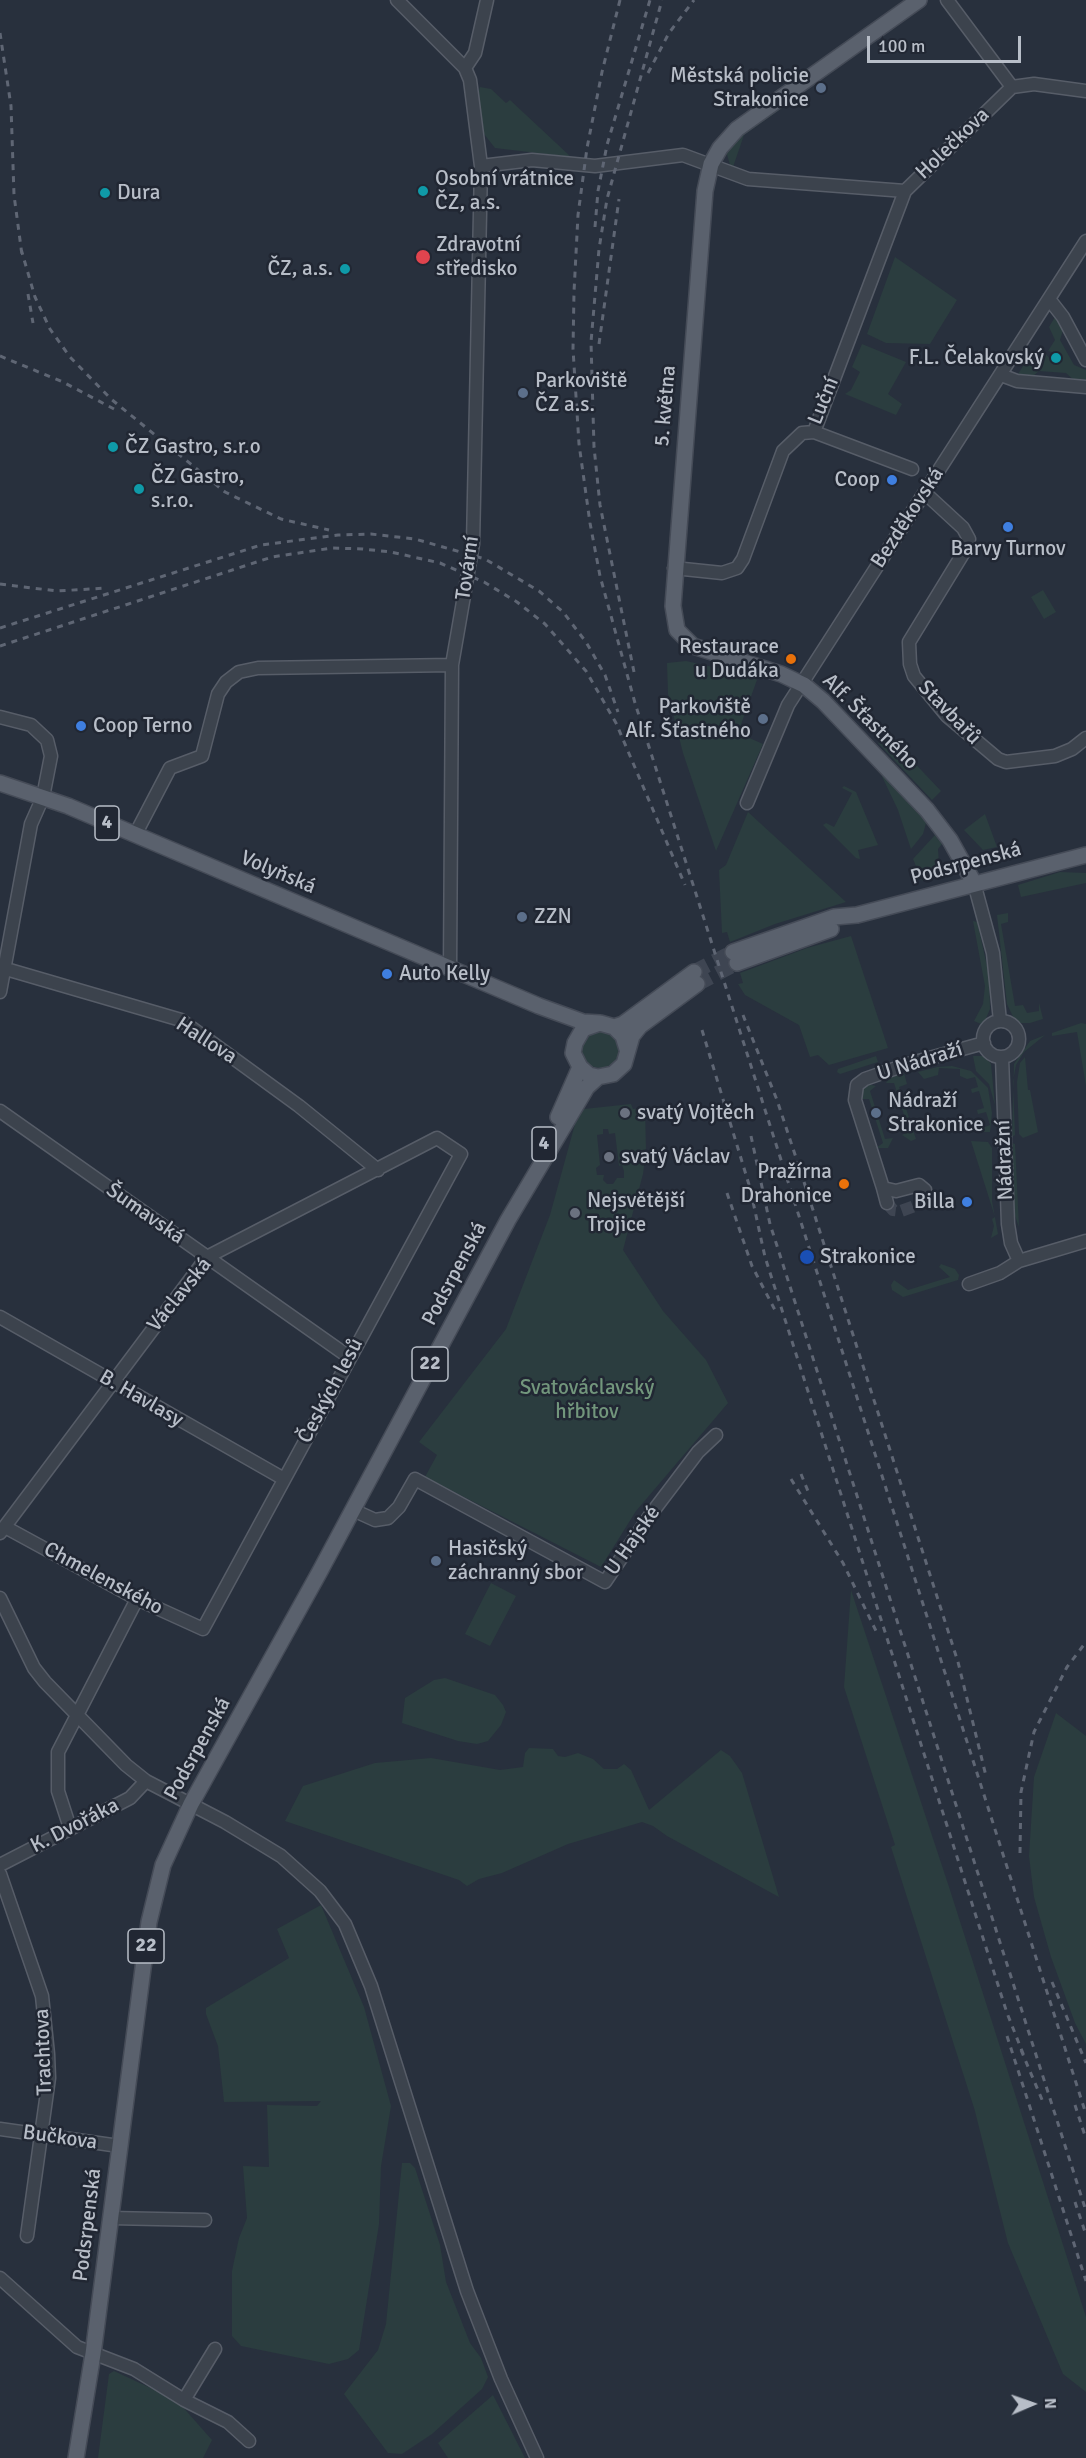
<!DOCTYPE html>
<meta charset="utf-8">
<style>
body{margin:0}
#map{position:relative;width:1086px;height:2458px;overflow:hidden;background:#28303d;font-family:Signika,sans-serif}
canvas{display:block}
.north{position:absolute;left:1002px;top:2374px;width:60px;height:60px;-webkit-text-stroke:4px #212733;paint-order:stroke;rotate:88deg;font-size:16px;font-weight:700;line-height:24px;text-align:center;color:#b8bec8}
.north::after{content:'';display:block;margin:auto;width:21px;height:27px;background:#b8bec8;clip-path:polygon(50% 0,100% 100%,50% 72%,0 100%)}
.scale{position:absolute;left:867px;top:36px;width:154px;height:27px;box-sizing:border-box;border:3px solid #b8bec8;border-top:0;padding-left:8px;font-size:18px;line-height:21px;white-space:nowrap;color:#b8bec8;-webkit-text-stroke:4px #212733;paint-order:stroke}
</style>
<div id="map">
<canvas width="1086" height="2458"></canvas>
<div class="north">N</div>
<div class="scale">100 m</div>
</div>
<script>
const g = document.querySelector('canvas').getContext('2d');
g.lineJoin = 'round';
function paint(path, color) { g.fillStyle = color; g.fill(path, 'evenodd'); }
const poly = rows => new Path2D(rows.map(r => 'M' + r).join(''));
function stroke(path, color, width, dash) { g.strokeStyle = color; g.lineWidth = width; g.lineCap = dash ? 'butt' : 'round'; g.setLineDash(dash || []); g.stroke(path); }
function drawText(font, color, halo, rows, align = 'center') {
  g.font = font + ' Signika,sans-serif'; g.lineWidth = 5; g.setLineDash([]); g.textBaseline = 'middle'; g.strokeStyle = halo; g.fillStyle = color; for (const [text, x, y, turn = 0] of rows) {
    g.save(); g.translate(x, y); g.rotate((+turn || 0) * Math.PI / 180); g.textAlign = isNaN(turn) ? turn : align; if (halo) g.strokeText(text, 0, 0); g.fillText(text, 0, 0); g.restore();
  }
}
paint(poly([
 [480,87,491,89,506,103,510,100,571,157,495,148,484,134,478,93],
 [786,102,788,104,744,135,733,167,730,165,726,151,734,140],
 [895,257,957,300,930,344,886,343,867,334],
 [1055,317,1061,321,1064,327,1060,340,1074,365,1086,370,1086,382,1076,382,1066,373,1039,371,1032,377,1020,377,1018,374,1025,363,1039,364,1046,354,1053,363,1059,361,1059,354,1048,351,1055,340,1049,327],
 [862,344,906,362,888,394,902,404,896,415,845,394,851,390,860,372,852,367],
 [1043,590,1056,612,1044,619,1031,597],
 [686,661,758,677,738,733,763,744,716,851,683,753,668,694,667,663],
 [887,734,941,791,932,800,878,743],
 [879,770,923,815,926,823,923,834,911,849,898,810],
 [844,786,856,792,878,845,858,850,860,859,856,858,823,825,826,823,834,827,852,793,842,788],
 [748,812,846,902,775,924,730,942,727,932,722,933,719,870,726,865],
 [985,814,997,847,983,850,964,830],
 [935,835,942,844,938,849,939,863,928,878,922,881,913,859],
 [1060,872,1086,873,1086,883,1021,897,1018,885],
 [1008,913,1008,922,1001,924,1015,1006,1023,1005,1027,1013,1039,1011,1039,1003,1043,1019,1030,1023,1021,1023,1014,1019,1007,1004,997,915],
 [973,921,977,922,979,930,989,975,990,1009,984,1023,981,1024,974,1021,983,1004,985,986],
 [851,936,888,1048,829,1065,818,1055,810,1057,799,1025,745,995,738,984,743,983,740,973,807,948],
 [1081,1023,1086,1024,1086,1086,1077,1032,1052,1036,1052,1033],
 '581 1049a19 19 0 1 1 38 0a19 19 0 1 1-38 0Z',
 [1045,1035,1024,1052,1016,1065,1013,1081,1015,1135,1012,1137,1014,1064,1030,1041],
 [876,1056,878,1062,840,1074,837,1072,838,1069],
 [973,1056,985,1056,991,1064,995,1105,989,1084,976,1071],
 [1025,1057,1028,1090,1030,1090,1038,1132,1023,1138,1019,1134,1017,1082,1020,1063],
 [952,1066,971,1071,988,1088,992,1113,990,1132,982,1132,980,1129,990,1125,986,1112,978,1114,977,1110,984,1108,979,1091,972,1093,971,1089,978,1087,975,1077,967,1079,960,1076,960,1069,939,1068,938,1075,924,1079,918,1072,937,1067],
 [904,1073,907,1084,899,1087,916,1139,911,1141,902,1135,909,1131,894,1083,886,1083,890,1077],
 [867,1084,876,1086,870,1091,885,1139,893,1138,888,1148,876,1148,883,1143,869,1099,861,1099,862,1089],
 [631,1104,633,1109,645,1108,646,1150,643,1174,623,1250,663,1311,706,1360,728,1403,636,1511,601,1567,425,1477,437,1455,419,1442,506,1329,550,1215,575,1124,584,1109],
 [603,1129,608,1129,609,1134,615,1133,619,1166,622,1165,624,1171,624,1178,617,1178,613,1184,607,1184,603,1180,604,1175,597,1175,596,1168,600,1165,597,1135,603,1134],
 [971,1141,988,1142,992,1148,992,1201,998,1234,991,1238,994,1226,992,1219,995,1217],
 [1012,1143,1015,1144,1019,1227,1014,1213],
 [941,1264,955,1269,959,1275,958,1280,903,1297,892,1290,891,1285,894,1280,908,1290,950,1277,939,1267],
 [491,1583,516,1596,490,1646,465,1634],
 [851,1590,950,1890,1086,2317,1086,2392,1063,2374,1008,2243,975,2111,891,1847,895,1845,844,1687],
 [445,1678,495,1695,503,1705,506,1712,501,1725,488,1741,477,1744,458,1741,402,1723,405,1698,434,1680],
 [1056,1713,1086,1736,1086,2044,1075,2023,1051,1957,1034,1897,1029,1856,1034,1777],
 [529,1748,553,1749,558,1756,565,1757,578,1753,593,1759,604,1769,617,1769,624,1764,631,1770,649,1810,721,1750,730,1756,742,1773,779,1897,667,1836,653,1826,642,1822,568,1844,502,1873,479,1879,467,1886,459,1880,285,1821,303,1786,375,1763,431,1758,500,1770,523,1767,525,1753],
 [321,1905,364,2007,391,2106,381,2166,379,2224,359,2350,348,2359,329,2364,241,2346,232,2336,232,2271,239,2238,247,2218,243,2166,269,2167,267,2105,317,2106,321,2101,224,2102,218,2046,206,2014,206,2008,289,1958,277,1929],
 [402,2163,410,2163,415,2168,440,2245,446,2282,470,2343,481,2358,488,2377,482,2389,432,2434,402,2454,388,2453,344,2394,378,2350,386,2324],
 [114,2371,157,2391,181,2405,212,2440,203,2458,98,2458,109,2374],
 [493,2395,525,2458,448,2458,438,2443]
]), '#2b3d3f');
stroke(poly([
 [887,1203,893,1210,901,1211,920,1204,926,1197,925,1190]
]), '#3e4552', 12, [12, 6]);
stroke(poly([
 [694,972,733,952],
 [697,984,737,963]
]), '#3e4552', 15, [15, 8]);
const minor = poly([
 [397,0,465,68,470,80,481,166,473,544,452,665,450,970],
 [947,0,1012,87],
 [465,68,475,53,487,0],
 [481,166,532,160,595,166,683,155,748,179,905,191],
 [1049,299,1063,317,1086,360],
 [1001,375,1017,381,1086,387],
 [814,432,905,191,1012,87,1034,84,1086,91],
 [925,493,963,528,969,539,964,552,909,642,910,664,914,676,947,716,998,759,1006,762,1055,756,1072,749,1086,738],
 [674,568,722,573,737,568,743,559,783,451,802,433,814,432,912,469],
 [0,717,31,725,47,740,51,756,43,797,31,824,0,992],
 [747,803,788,705,1086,241],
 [135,835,170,768,202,756,218,694,226,682,239,672,258,668,452,665],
 [974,883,993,953,1000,1021],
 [6,969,181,1020,299,1106,378,1170],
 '983 1039a18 18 0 1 1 36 0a18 18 0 1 1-36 0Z',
 [1002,1057,1008,1224,1011,1243,1019,1261],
 [0,1111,349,1357],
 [883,1188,855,1100,857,1085,865,1079,908,1064,984,1043],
 [887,1203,883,1188,896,1191,919,1185,925,1190],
 [969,1284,1000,1273,1019,1261,1086,1241],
 [0,1317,284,1479],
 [353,1510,375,1520,388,1518,399,1507,415,1479,605,1582,651,1514,698,1452,716,1435],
 [0,1533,207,1257,437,1138,461,1154,203,1629,137,1599,5,1527],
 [0,1598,34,1668,45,1682,126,1765,146,1781,225,1822,281,1856,320,1891,345,1924,371,1986,467,2291,501,2379,537,2458],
 [70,1828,58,1791,58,1752,137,1599],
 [0,1865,130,1798,146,1781],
 [0,1874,42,1996,48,2054,49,2078,27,2236],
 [0,2129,119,2146],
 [110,2218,205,2220],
 [0,2278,77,2347,134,2369,184,2400,215,2349],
 [184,2400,228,2422,249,2441]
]);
const major = poly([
 [919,0,737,129,720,148,711,164,705,191,673,606,677,630,693,646,781,674,804,685,823,701,927,810,950,840,974,883],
 [0,783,68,806,539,1006,583,1022,600,1023],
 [733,952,834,917,857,915,1086,855],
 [737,963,831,929],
 [614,1027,623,1024,694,972],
 [627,1049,623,1036,614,1027,600,1023,583,1029,575,1043,573,1053,580,1067,589,1075,598,1077,613,1074,624,1064,632,1036,640,1026,697,984],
 [558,1117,580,1067],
 [76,2458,93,2354,149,1922,163,1865,191,1804,319,1573,508,1220,587,1087,598,1077]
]);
stroke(minor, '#575d68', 15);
stroke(major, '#454b57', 18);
stroke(minor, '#3c434d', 12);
stroke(major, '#5a616d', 15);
stroke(poly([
 [620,0,602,72,587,148,578,215,574,292,573,349,579,444,590,523,600,576,635,703,1086,2114],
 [0,33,11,106,14,195,22,255],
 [648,73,669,33,694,0],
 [595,227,598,191,607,145,650,0],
 [21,249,35,297,50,329,70,357,111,399,225,492,281,519,329,530],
 [28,294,33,323],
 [599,344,619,199],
 [0,356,63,382,114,409],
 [0,584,57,591,107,588],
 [0,628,261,545,338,535,371,534,415,539,485,559,539,591,563,612,586,642,605,675,618,712],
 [0,646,272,557,332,548,363,549,391,552,440,563,484,582,517,602,545,624,586,671,616,723,685,885],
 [634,672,600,505,594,447,591,342,599,249,607,199,662,0],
 [743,1015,777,1100,807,1191],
 [702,1030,750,1188,765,1257,1007,2013,1024,2056],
 [751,1136,770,1224,1086,2211],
 [804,1182,958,1662,986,1776],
 [727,1193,752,1266,777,1314],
 [801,1474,810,1496],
 [791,1479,843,1563,877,1633],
 [1020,1853,1021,1792,1034,1732,1067,1667,1086,1642],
 [1052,1982,1086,2063],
 [1007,2036,1086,2281],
 [1021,2050,1043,2102],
 [1075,2105,1086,2139],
 [1075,2202,1086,2235]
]), '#5f6674', 3, [6, 6]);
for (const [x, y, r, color] of [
 [821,88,6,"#5c6f8a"],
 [423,191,6,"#0f9aa8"],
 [105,193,6,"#0f9aa8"],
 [423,257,8,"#e0444e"],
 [345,269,6,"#0f9aa8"],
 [1056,358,6,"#0f9aa8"],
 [523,393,6,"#5c6f8a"],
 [113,447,6,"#0f9aa8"],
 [892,480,6,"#3f7fe0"],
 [139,489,6,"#0f9aa8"],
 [1008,527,6,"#3f7fe0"],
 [791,659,6,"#e8710a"],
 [763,719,6,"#5c6f8a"],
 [81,726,6,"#3f7fe0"],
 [522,917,6,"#5c6f8a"],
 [387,974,6,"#3f7fe0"],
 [625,1113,6,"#6b7280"],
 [876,1113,6,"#5c6f8a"],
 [609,1157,6,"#6b7280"],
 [844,1184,6,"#e8710a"],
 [967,1202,6,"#3f7fe0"],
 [575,1213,6,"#6b7280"],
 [807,1257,8,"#1a4fb4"],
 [436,1561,6,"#5c6f8a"]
]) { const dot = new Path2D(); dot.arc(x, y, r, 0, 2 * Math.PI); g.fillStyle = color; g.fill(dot); stroke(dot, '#212733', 2); }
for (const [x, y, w] of [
 [107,823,24],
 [544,1144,24],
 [430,1364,36],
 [146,1946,36]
]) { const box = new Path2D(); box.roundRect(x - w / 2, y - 17, w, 34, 4.5); g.fillStyle = '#212733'; g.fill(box); stroke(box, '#b8bec8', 1.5); }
drawText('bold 20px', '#b8bec8', null, [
 ["4",107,823],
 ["4",544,1144],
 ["22",430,1364],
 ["22",146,1946]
]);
drawText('21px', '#b8bec8', '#212733', [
 ["Městská policie",809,76,"right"],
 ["Strakonice",809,100,"right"],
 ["Osobní vrátnice",435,179],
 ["ČZ, a.s.",435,203],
 ["Dura",117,193],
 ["Zdravotní",436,245],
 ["středisko",436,269],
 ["ČZ, a.s.",333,269,"right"],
 ["F.L. Čelakovský",1044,358,"right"],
 ["Parkoviště",535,381],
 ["ČZ a.s.",535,405],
 ["ČZ Gastro, s.r.o",125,447],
 ["ČZ Gastro,",151,477],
 ["s.r.o.",151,501],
 ["Coop",880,480,"right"],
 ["Barvy Turnov",1008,549,"center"],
 ["Restaurace",779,647,"right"],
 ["u Dudáka",779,671,"right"],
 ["Parkoviště",751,707,"right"],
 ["Alf. Šťastného",751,731,"right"],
 ["Coop Terno",93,726],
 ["ZZN",534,917],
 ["Auto Kelly",399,974],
 ["Nádraží",888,1101],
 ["Strakonice",888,1125],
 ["svatý Vojtěch",637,1113],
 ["svatý Václav",621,1157],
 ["Pražírna",832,1172,"right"],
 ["Drahonice",832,1196,"right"],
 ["Nejsvětější",587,1201],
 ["Trojice",587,1225],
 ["Billa",955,1202,"right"],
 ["Strakonice",820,1257],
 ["Hasičský",448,1549],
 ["záchranný sbor",448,1573]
], 'left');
drawText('21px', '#b8bec8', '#212733', [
 ["Holečkova",953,144,-44],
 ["Luční",824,401,-68],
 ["5. května",666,406,-85],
 ["Bezděkovská",908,518,-57],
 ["Tovární",468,568,-82],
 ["Stavbařů",949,713,46],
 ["Alf. Šťastného",870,722,45],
 ["Podsrpenská",966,864,-15],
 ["Volyňská",278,873,23],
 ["Hallova",206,1041,33],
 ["U Nádraží",920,1062,-17],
 ["Nádražní",1005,1160,-92],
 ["Šumavská",145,1214,35],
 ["Podsrpenská",455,1274,-62],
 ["Václavská",180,1295,-51],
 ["Českých lesů",331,1391,-62],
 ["B. Havlasy",141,1399,30],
 ["U Hajské",633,1541,-55],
 ["Chmelenského",103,1579,28],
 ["Podsrpenská",198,1749,-61],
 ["K. Dvořáka",75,1826,-27],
 ["Trachtova",44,2052,-92],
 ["Bučkova",60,2138,8],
 ["Podsrpenská",88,2225,-83]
]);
drawText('21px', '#72967c', '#212733', [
 ["Svatováclavský",587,1388],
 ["hřbitov",587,1412]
]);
</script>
